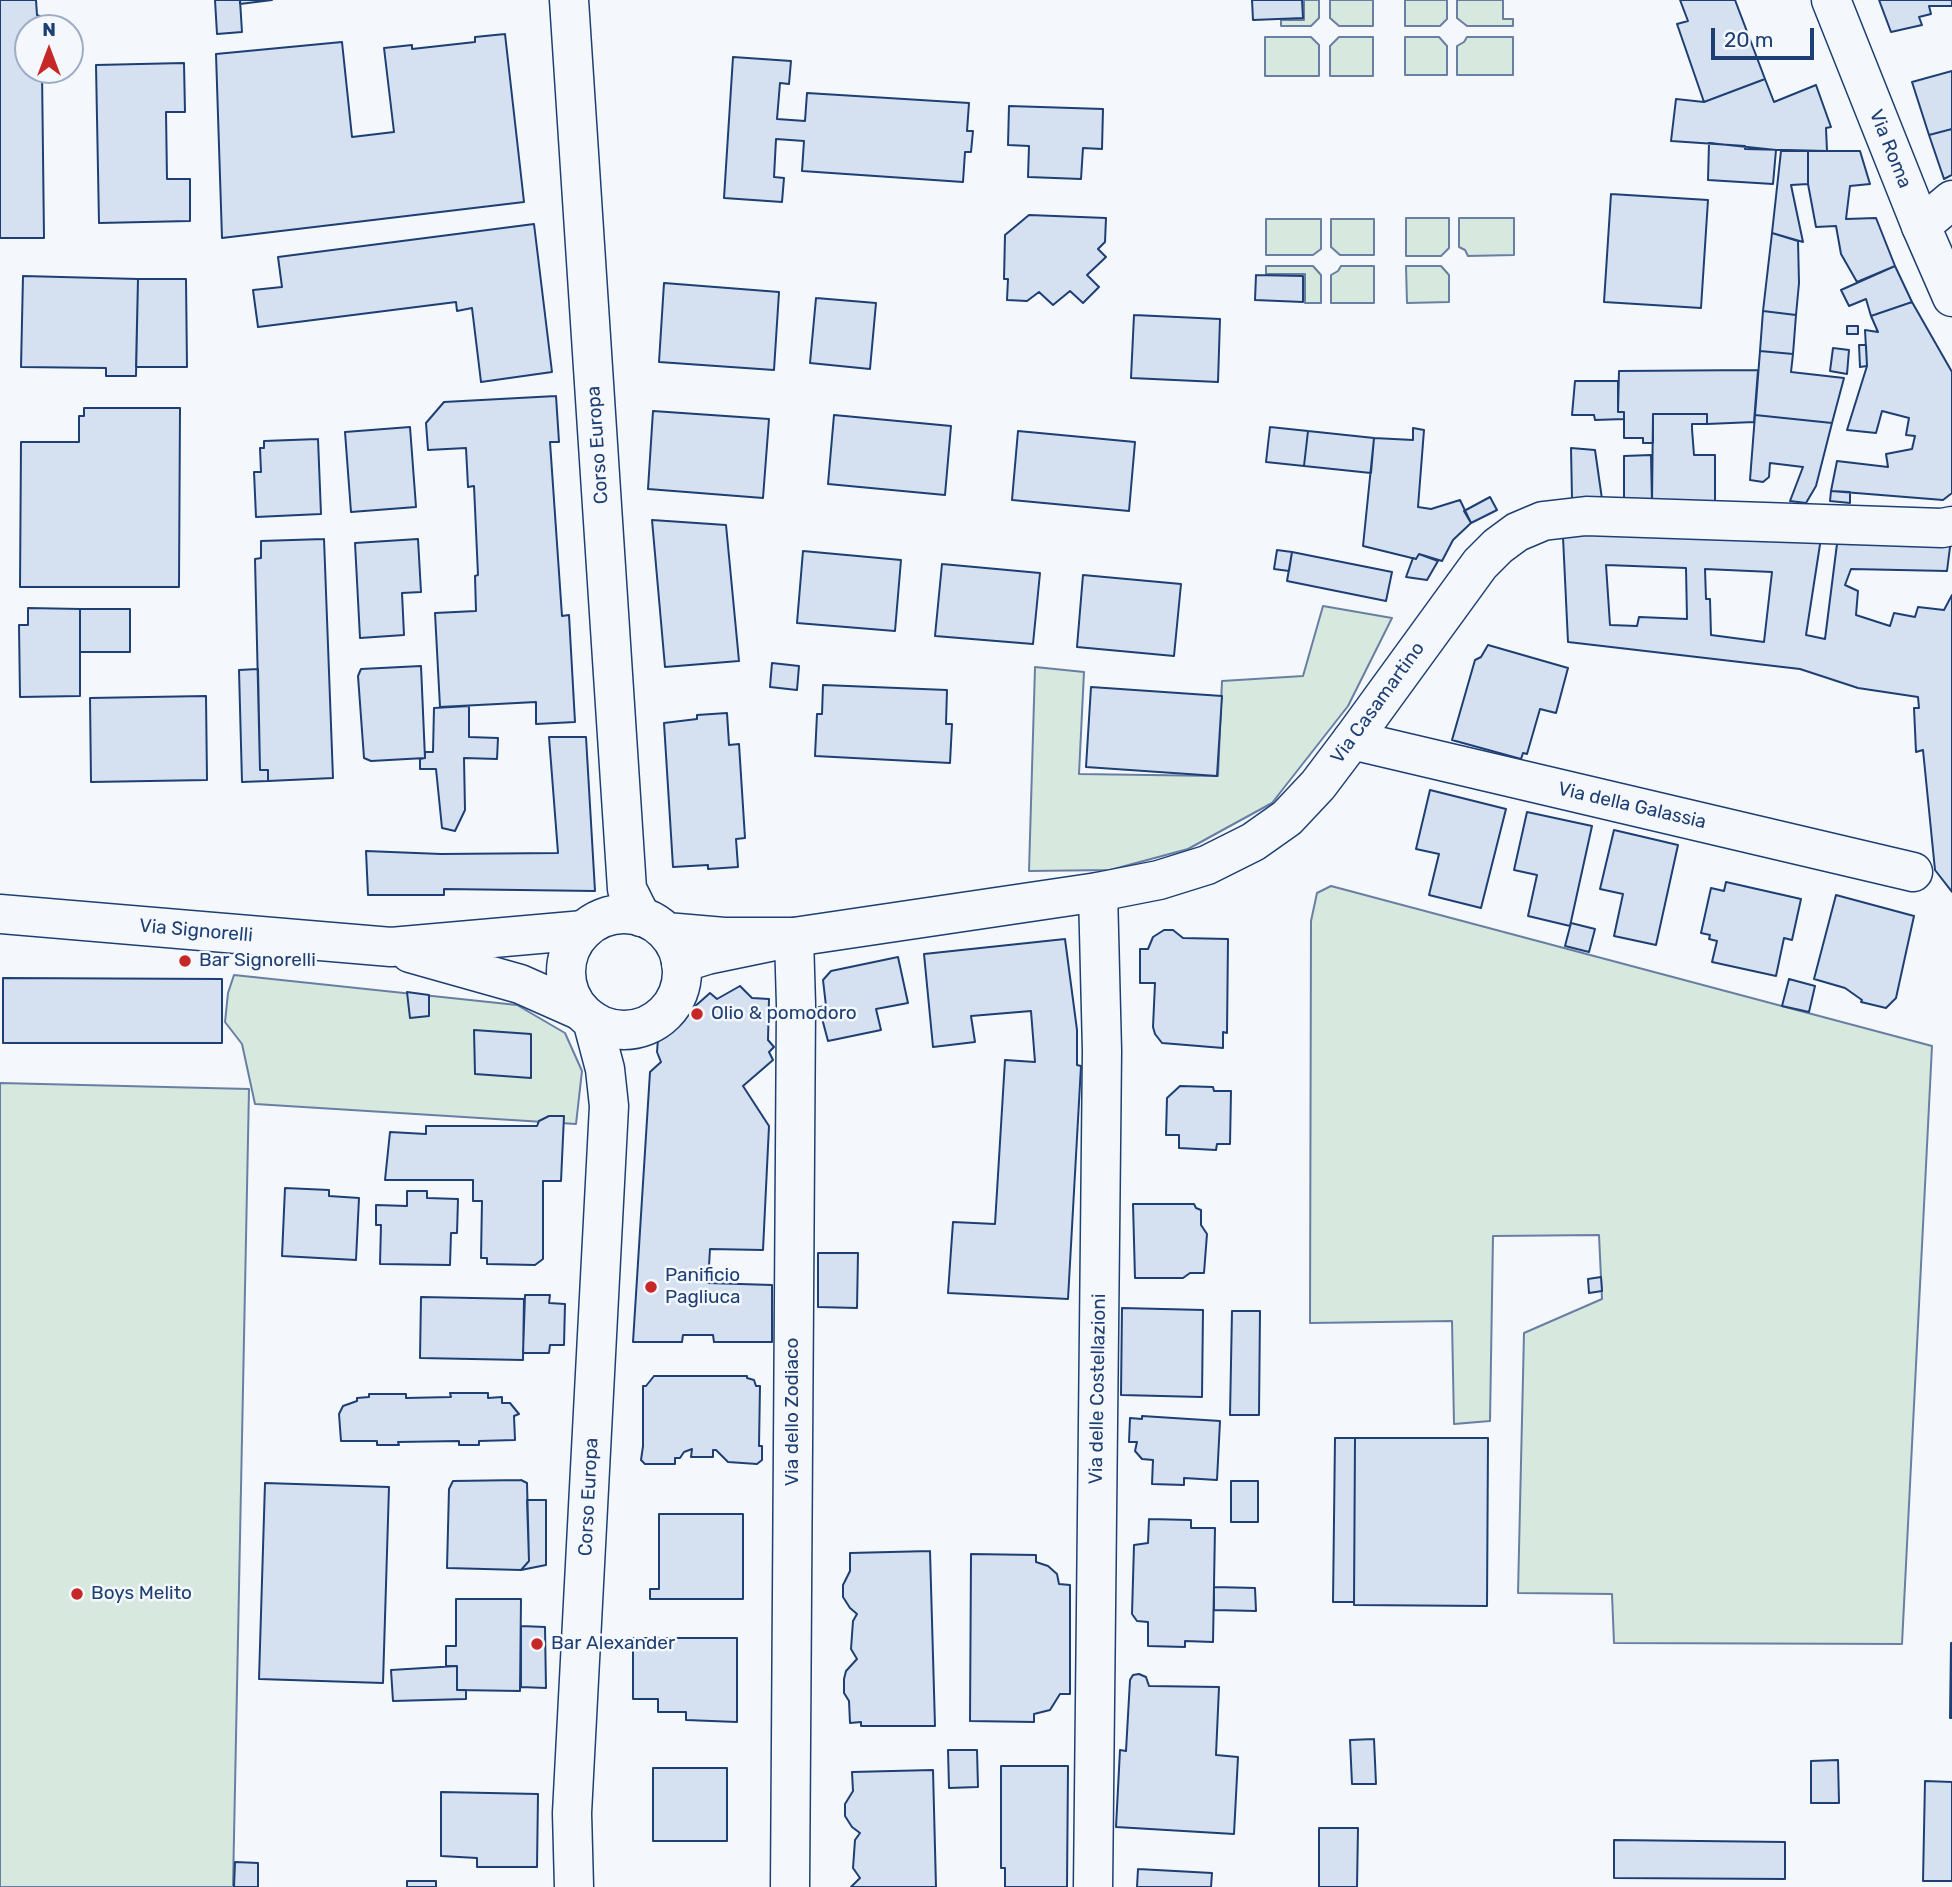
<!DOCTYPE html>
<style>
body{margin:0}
#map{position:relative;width:1952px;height:1887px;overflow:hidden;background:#f4f7fb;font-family:Rubik,sans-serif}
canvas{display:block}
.north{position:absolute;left:14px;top:14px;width:70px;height:70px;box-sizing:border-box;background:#f4f7fb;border:2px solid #9eadc5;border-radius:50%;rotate:0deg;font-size:19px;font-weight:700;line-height:28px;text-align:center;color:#1d3f73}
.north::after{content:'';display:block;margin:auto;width:24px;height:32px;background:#c62828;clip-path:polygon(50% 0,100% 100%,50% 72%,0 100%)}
.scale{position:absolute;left:1711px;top:28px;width:103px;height:32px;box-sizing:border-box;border:4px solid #1d3f73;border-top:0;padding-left:9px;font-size:21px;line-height:24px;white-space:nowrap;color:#1d3f73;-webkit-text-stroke:5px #f4f7fb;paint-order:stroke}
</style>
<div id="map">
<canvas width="1952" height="1887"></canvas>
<div class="north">N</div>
<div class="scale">20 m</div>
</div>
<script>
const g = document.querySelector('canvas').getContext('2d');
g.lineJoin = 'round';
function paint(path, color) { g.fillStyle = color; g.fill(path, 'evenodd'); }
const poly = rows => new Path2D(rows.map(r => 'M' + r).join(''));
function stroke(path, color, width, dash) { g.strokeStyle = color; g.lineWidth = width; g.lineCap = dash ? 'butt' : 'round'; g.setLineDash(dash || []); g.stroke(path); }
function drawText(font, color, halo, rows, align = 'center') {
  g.font = font + ' Rubik,sans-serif'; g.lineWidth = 5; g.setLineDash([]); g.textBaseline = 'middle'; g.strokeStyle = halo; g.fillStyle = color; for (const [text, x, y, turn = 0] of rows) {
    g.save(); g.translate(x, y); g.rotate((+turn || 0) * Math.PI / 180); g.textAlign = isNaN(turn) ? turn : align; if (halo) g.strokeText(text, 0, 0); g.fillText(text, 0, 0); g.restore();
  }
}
const green = poly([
 [1304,0,1319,0,1319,18,1311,26,1281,26,1281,20,1304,20,1304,0],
 [1330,0,1373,0,1373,26,1339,26,1330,18,1330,0],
 [1405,0,1447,0,1447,19,1440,26,1405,26,1405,0],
 [1457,0,1503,0,1503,19,1513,19,1513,26,1467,26,1457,18,1457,0],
 [1265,37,1311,37,1319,45,1319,76,1265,76,1265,37],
 [1339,37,1373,37,1373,76,1330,76,1330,46,1339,37],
 [1405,37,1439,37,1447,46,1447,75,1405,75,1405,37],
 [1467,37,1513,37,1513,75,1457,75,1457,46,1464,42,1467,37],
 [1406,218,1449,218,1449,248,1441,256,1406,256,1406,218],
 [1459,218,1514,218,1514,255,1468,256,1465,250,1459,247,1459,218],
 [1266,219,1321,219,1321,249,1313,255,1266,255,1266,219],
 [1331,219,1374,219,1374,255,1340,255,1331,247,1331,219],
 [1266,266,1313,266,1321,275,1321,303,1305,303,1305,274,1266,274,1266,266],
 [1341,266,1374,266,1374,303,1331,303,1331,275,1338,271,1341,266],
 [1406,266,1441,266,1449,275,1449,302,1407,303,1406,266],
 [1323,606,1392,618,1348,706,1272,803,1188,849,1110,870,1029,871,1035,667,1084,672,1079,774,1218,776,1222,681,1303,676,1323,606],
 [1331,886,1932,1046,1902,1644,1614,1643,1612,1594,1518,1593,1524,1333,1602,1299,1599,1235,1493,1236,1490,1421,1454,1424,1452,1321,1310,1323,1311,921,1317,893,1331,886],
 [234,975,517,1005,565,1033,582,1071,576,1124,255,1104,242,1044,225,1022,228,993,234,975],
 [0,1083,249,1089,233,1887,0,1887,0,1083]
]);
paint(green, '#d7e8df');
stroke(green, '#687fa3', 2);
const building = poly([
 [0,0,36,0,37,15,41,17,42,28,28,28,28,70,42,70,44,238,0,238,0,0],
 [215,0,240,0,242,32,217,34,215,0],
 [240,0,272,0,240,4,240,0],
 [1252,0,1302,0,1303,18,1253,20,1252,0],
 [1680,0,1735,0,1765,79,1704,102,1677,24,1688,21,1680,0],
 [1879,0,1952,0,1952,6,1929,6,1931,14,1919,17,1922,25,1891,32,1879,0],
 [505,34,524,202,222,238,216,54,342,42,352,137,394,132,384,48,412,45,412,49,475,42,475,37,505,34],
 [733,57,791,61,789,84,780,83,777,119,805,121,807,93,969,103,967,131,973,131,971,152,965,152,963,182,802,171,804,141,776,139,774,177,784,178,782,202,724,198,733,57],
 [184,63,185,112,166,112,167,179,190,179,190,221,99,223,96,65,184,63],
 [1952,71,1952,129,1929,135,1912,82,1952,71],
 [1765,79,1774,102,1816,85,1831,127,1826,128,1827,151,1745,149,1745,146,1671,141,1676,99,1704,102,1765,79],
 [1009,106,1103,109,1102,149,1083,148,1081,179,1028,177,1029,146,1008,145,1009,106],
 [1952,129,1952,175,1944,179,1929,135,1952,129],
 [1709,143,1776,150,1773,184,1708,180,1709,143],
 [1781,151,1808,151,1808,184,1791,185,1803,242,1772,233,1781,151],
 [1808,151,1860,151,1870,184,1850,186,1846,219,1876,218,1895,266,1857,282,1841,254,1836,226,1816,227,1808,184,1808,151],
 [1611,194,1708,200,1701,308,1604,302,1611,194],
 [1029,215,1106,218,1105,242,1098,249,1106,257,1087,275,1099,287,1083,303,1070,291,1053,305,1039,292,1027,301,1007,300,1008,279,1004,279,1005,235,1029,215],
 [534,224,552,372,481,382,472,308,457,311,456,302,258,327,253,290,282,287,278,257,534,224],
 [1772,233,1798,241,1799,283,1796,315,1763,311,1772,233],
 [1895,266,1912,302,1871,316,1866,299,1849,306,1841,290,1895,266],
 [1256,275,1303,276,1303,302,1255,300,1256,275],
 [23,276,138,279,136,376,106,376,106,368,21,367,23,276],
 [138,279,186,279,187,367,136,367,138,279],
 [664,283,779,292,774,370,659,362,664,283],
 [816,298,876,303,870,369,810,363,816,298],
 [1912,302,1952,372,1952,493,1943,500,1831,491,1837,461,1888,467,1886,454,1912,449,1915,436,1906,435,1909,418,1882,411,1876,433,1847,430,1867,366,1865,330,1878,332,1871,316,1912,302],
 [1763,311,1796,315,1793,354,1760,351,1763,311],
 [1134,315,1220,319,1218,382,1131,378,1134,315],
 [1847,326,1858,326,1858,334,1847,334,1847,326],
 [1859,345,1866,345,1867,366,1860,367,1859,345],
 [1833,348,1849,350,1847,374,1830,371,1833,348],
 [1760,351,1793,354,1791,372,1844,378,1832,423,1755,415,1760,351],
 [1758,370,1754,422,1707,424,1707,414,1653,414,1653,443,1643,443,1643,438,1624,438,1624,412,1618,412,1619,371,1758,370],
 [1575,381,1618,381,1618,412,1624,412,1624,419,1595,420,1594,415,1572,415,1575,381],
 [556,396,559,442,550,442,562,616,569,615,575,722,536,724,536,702,440,707,435,613,476,611,475,576,478,575,474,486,468,487,466,448,428,450,426,423,444,402,556,396],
 [84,408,180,408,179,587,20,587,21,442,79,442,79,416,84,416,84,408],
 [653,411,769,419,763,498,648,489,653,411],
 [1653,414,1707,414,1707,424,1692,424,1692,429,1694,455,1715,455,1715,505,1652,503,1653,414],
 [834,415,951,426,945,495,828,484,834,415],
 [1755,415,1832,423,1816,486,1806,503,1790,501,1803,467,1770,463,1769,477,1763,482,1750,480,1755,415],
 [410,427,416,507,351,512,345,432,410,427],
 [1270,427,1308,431,1304,466,1266,462,1270,427],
 [1413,428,1424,430,1418,507,1431,509,1460,500,1471,523,1453,540,1442,561,1419,554,1416,559,1363,546,1374,438,1413,440,1413,428],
 [1018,431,1135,442,1129,511,1012,500,1018,431],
 [1308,431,1374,438,1371,473,1304,466,1308,431],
 [318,439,321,514,256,517,254,472,261,472,260,448,264,448,264,441,318,439],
 [1571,448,1595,450,1602,499,1572,499,1571,448],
 [1651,455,1652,503,1624,503,1624,456,1651,455],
 [1831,491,1850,492,1850,503,1830,501,1831,491],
 [1490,497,1497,510,1471,523,1464,511,1490,497],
 [652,520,726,525,739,661,665,667,652,520],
 [1633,530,1821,538,1806,635,1825,639,1838,536,1951,539,1947,571,1851,569,1845,585,1858,591,1856,615,1890,626,1894,613,1915,617,1918,607,1944,610,1952,595,1952,892,1935,870,1923,750,1916,752,1914,708,1919,708,1918,697,1858,688,1800,669,1568,642,1563,537,1633,530],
 [1606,565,1686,568,1687,619,1639,617,1637,626,1610,625,1606,565],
 [1705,569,1772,572,1764,642,1711,635,1710,599,1706,599,1705,569],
 [324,539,333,778,268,781,268,770,260,770,255,559,261,558,261,541,324,539],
 [418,539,421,592,402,593,404,635,360,638,355,543,418,539],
 [1277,550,1292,552,1289,571,1274,569,1277,550],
 [803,551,901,560,895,631,797,623,803,551],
 [1292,552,1392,572,1386,601,1287,581,1292,552],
 [1419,554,1438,561,1427,580,1406,577,1413,558,1416,559,1419,554],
 [942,564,1040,573,1033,644,935,636,942,564],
 [1083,575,1181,584,1174,656,1077,647,1083,575],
 [28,608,80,609,80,696,20,697,19,625,28,625,28,608],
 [80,609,130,609,130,652,80,652,80,609],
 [1488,645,1568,668,1556,713,1540,709,1527,754,1523,753,1521,759,1452,740,1475,660,1481,657,1488,645],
 [772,663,799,666,797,690,770,687,772,663],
 [421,666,425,758,371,761,364,758,358,676,361,669,421,666],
 [258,669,260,770,268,770,268,781,242,782,239,670,258,669],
 [823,685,947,690,946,724,952,724,950,763,815,756,817,714,822,714,823,685],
 [1091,687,1222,696,1217,776,1086,767,1091,687],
 [206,696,207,780,91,782,90,698,206,696],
 [469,706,469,737,498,738,497,759,464,758,465,810,455,831,442,828,436,769,420,769,420,759,425,758,425,752,433,752,434,708,469,706],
 [727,713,729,745,739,744,745,838,736,839,738,867,708,869,708,865,673,867,664,723,697,719,697,715,727,713],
 [549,737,586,737,595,891,444,889,444,895,368,895,366,851,441,854,558,853,549,737],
 [1430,790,1506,809,1481,908,1429,895,1439,854,1416,849,1430,790],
 [1527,812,1592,826,1570,926,1528,916,1537,875,1514,870,1527,812],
 [1614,830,1678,845,1656,945,1614,936,1623,894,1600,889,1614,830],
 [1726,882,1801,899,1792,940,1784,938,1776,976,1712,962,1717,941,1709,939,1710,935,1701,933,1711,888,1724,891,1726,882],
 [1836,895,1914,916,1896,998,1886,1008,1861,1002,1862,1000,1845,988,1814,979,1836,895],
 [1571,923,1595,929,1589,952,1565,946,1571,923],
 [1164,930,1173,930,1183,938,1228,939,1227,1033,1223,1032,1223,1048,1162,1043,1155,1034,1153,1027,1155,983,1140,983,1140,949,1148,949,1153,937,1164,930],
 [1065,939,1077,1030,1077,1065,1081,1066,1068,1299,948,1293,953,1222,995,1224,1005,1060,1035,1062,1031,1011,971,1016,975,1042,933,1047,924,954,1065,939],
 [898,957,908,1003,876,1009,881,1030,828,1041,819,1007,826,1006,823,980,831,971,898,957],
 [3,978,222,979,222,1043,3,1043,3,978],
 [1789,979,1815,986,1809,1012,1782,1006,1789,979],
 [740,986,752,998,769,999,768,1040,774,1047,769,1052,773,1060,743,1086,769,1126,763,1250,710,1249,708,1283,772,1285,772,1342,714,1342,713,1335,683,1335,682,1342,633,1342,650,1072,661,1062,657,1052,658,1039,710,993,717,999,740,986],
 [407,992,429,995,429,1016,410,1018,407,992],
 [474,1030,531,1034,531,1078,475,1074,474,1030],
 [1180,1086,1213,1087,1214,1091,1231,1091,1230,1144,1217,1144,1216,1150,1179,1148,1179,1135,1166,1135,1167,1098,1180,1086],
 [549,1116,564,1116,561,1181,543,1181,543,1259,535,1265,487,1264,487,1258,481,1258,482,1201,473,1201,473,1180,385,1180,390,1132,426,1134,426,1126,537,1126,539,1121,549,1116],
 [285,1188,329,1190,329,1196,359,1198,356,1260,282,1256,285,1188],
 [407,1191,427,1191,427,1198,458,1199,457,1233,451,1233,450,1265,380,1264,381,1225,376,1225,376,1205,407,1206,407,1191],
 [1133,1204,1194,1204,1196,1208,1201,1210,1201,1225,1207,1234,1204,1273,1190,1273,1183,1278,1135,1278,1133,1204],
 [818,1253,858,1253,857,1308,818,1307,818,1253],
 [1601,1277,1602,1291,1589,1293,1588,1279,1601,1277],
 [525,1295,550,1295,549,1303,565,1304,564,1345,550,1345,549,1353,523,1353,525,1295],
 [421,1297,524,1299,523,1360,420,1358,421,1297],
 [1122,1308,1203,1310,1202,1397,1121,1395,1122,1308],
 [1232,1311,1260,1311,1259,1415,1230,1415,1232,1311],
 [654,1376,747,1376,747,1378,754,1380,756,1386,760,1386,759,1446,762,1446,762,1460,757,1464,728,1462,716,1450,713,1450,713,1457,691,1457,692,1449,684,1452,680,1458,675,1458,675,1464,645,1464,641,1460,643,1446,643,1386,646,1386,654,1376],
 [450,1393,488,1393,488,1398,502,1397,502,1403,510,1403,519,1414,514,1416,515,1440,479,1441,479,1445,459,1445,459,1441,398,1442,399,1445,377,1445,377,1441,341,1441,339,1414,343,1406,357,1401,357,1398,369,1397,369,1394,406,1394,406,1398,451,1397,450,1393],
 [1142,1416,1220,1421,1217,1480,1184,1478,1184,1485,1152,1484,1153,1460,1142,1459,1135,1451,1137,1442,1129,1442,1130,1418,1142,1419,1142,1416],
 [1335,1438,1355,1438,1354,1602,1333,1602,1335,1438],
 [1355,1438,1488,1438,1487,1606,1354,1605,1355,1438],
 [521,1480,527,1483,529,1561,521,1570,447,1568,449,1489,453,1481,521,1480],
 [1231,1481,1258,1481,1258,1522,1231,1522,1231,1481],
 [265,1483,389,1487,383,1683,259,1679,265,1483],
 [527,1500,546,1500,546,1565,521,1570,529,1561,527,1500],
 [659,1514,743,1514,743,1599,650,1599,650,1589,659,1589,659,1514],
 [1149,1519,1191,1520,1191,1528,1215,1528,1213,1642,1185,1641,1185,1647,1148,1646,1148,1622,1137,1621,1132,1614,1134,1545,1148,1543,1149,1519],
 [930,1551,935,1726,861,1726,861,1722,850,1723,849,1701,844,1693,844,1679,846,1671,857,1659,851,1649,853,1621,857,1614,850,1608,843,1597,843,1585,850,1571,850,1553,930,1551],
 [971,1554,1036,1555,1036,1562,1048,1566,1057,1574,1059,1584,1070,1585,1070,1694,1060,1694,1050,1710,1034,1714,1034,1722,970,1721,971,1554],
 [1214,1587,1255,1588,1256,1611,1214,1610,1214,1587],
 [456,1599,521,1599,520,1691,457,1690,457,1666,446,1666,446,1646,456,1646,456,1599],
 [521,1626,545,1627,546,1688,521,1687,521,1626],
 [633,1638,737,1638,737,1722,686,1720,686,1712,658,1712,658,1699,633,1699,633,1638],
 [1951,1643,1952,1643,1952,1718,1950,1718,1951,1643],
 [457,1666,457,1690,466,1690,466,1699,393,1701,391,1670,457,1666],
 [1139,1674,1146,1677,1149,1686,1219,1687,1216,1755,1238,1757,1234,1834,1116,1827,1120,1750,1126,1751,1130,1680,1133,1675,1139,1674],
 [1374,1739,1376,1784,1352,1784,1350,1740,1374,1739],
 [948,1750,977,1750,978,1787,949,1788,948,1750],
 [1838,1760,1839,1803,1811,1803,1811,1761,1838,1760],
 [1001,1766,1068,1766,1067,1887,1005,1887,1005,1868,1001,1868,1001,1766],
 [653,1768,727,1768,727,1841,653,1841,653,1768],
 [933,1770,936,1887,851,1887,860,1878,853,1868,855,1840,860,1833,852,1827,845,1816,845,1804,853,1791,852,1772,933,1770],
 [1925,1781,1952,1782,1952,1881,1923,1881,1925,1781],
 [441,1792,538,1794,537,1867,477,1867,477,1858,441,1856,441,1792],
 [1319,1828,1358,1828,1357,1887,1319,1887,1319,1828],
 [1614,1840,1785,1842,1785,1879,1614,1878,1614,1840],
 [235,1862,258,1863,258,1887,234,1887,235,1862],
 [1138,1869,1212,1873,1211,1887,1137,1887,1138,1869],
 [407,1881,436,1881,436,1887,407,1887,407,1881]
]);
paint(building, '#d5e0f0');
stroke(building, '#1d3f73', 2);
const minor = poly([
 [569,0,627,889,641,917],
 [1921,226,1952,200],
 [1352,740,1913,872],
 [0,914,391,947,584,930],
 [410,953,520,984,581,1011],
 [681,963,707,955,794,937,796,1005,790,1887],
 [1093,1887,1102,1051,1098,892]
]);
const major = poly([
 [1831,0,1921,226,1952,297],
 '566 972a58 58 0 1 1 116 0a58 58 0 1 1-116 0Z',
 [666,932,724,937,794,937,1098,892,1159,880,1207,865,1253,842,1287,818,1318,785,1352,740,1480,564,1498,546,1517,532,1543,521,1586,516,1942,528,1952,526],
 [574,1887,572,1813,609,1106,605,1069,592,1020]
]);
stroke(minor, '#1d3f73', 41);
stroke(major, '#1d3f73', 41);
stroke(minor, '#f4f7fb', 38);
stroke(major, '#f4f7fb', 38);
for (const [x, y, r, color] of [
 [185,961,7,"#c62828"],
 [697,1014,7,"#c62828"],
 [651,1287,7,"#c62828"],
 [77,1594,7,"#c62828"],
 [537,1644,7,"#c62828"]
]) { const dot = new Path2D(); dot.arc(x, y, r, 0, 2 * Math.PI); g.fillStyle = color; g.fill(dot); stroke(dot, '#f4f7fb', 2.5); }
drawText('19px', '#1d3f73', '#f4f7fb', [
 ["Via Roma",1890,149,68],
 ["Corso Europa",598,445,-94],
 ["Via Casamartino",1378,703,-54],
 ["Via della Galassia",1632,806,13],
 ["Via Signorelli",196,931,5],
 ["Via delle Costellazioni",1098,1389,-89],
 ["Via dello Zodiaco",793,1412,-90],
 ["Corso Europa",589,1497,-87]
]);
drawText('19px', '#1d3f73', '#f4f7fb', [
 ["Bar Signorelli",199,961],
 ["Olio & pomodoro",711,1014],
 ["Panificio",665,1276],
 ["Pagliuca",665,1298],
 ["Boys Melito",91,1594],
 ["Bar Alexander",551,1644]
], 'left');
</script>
